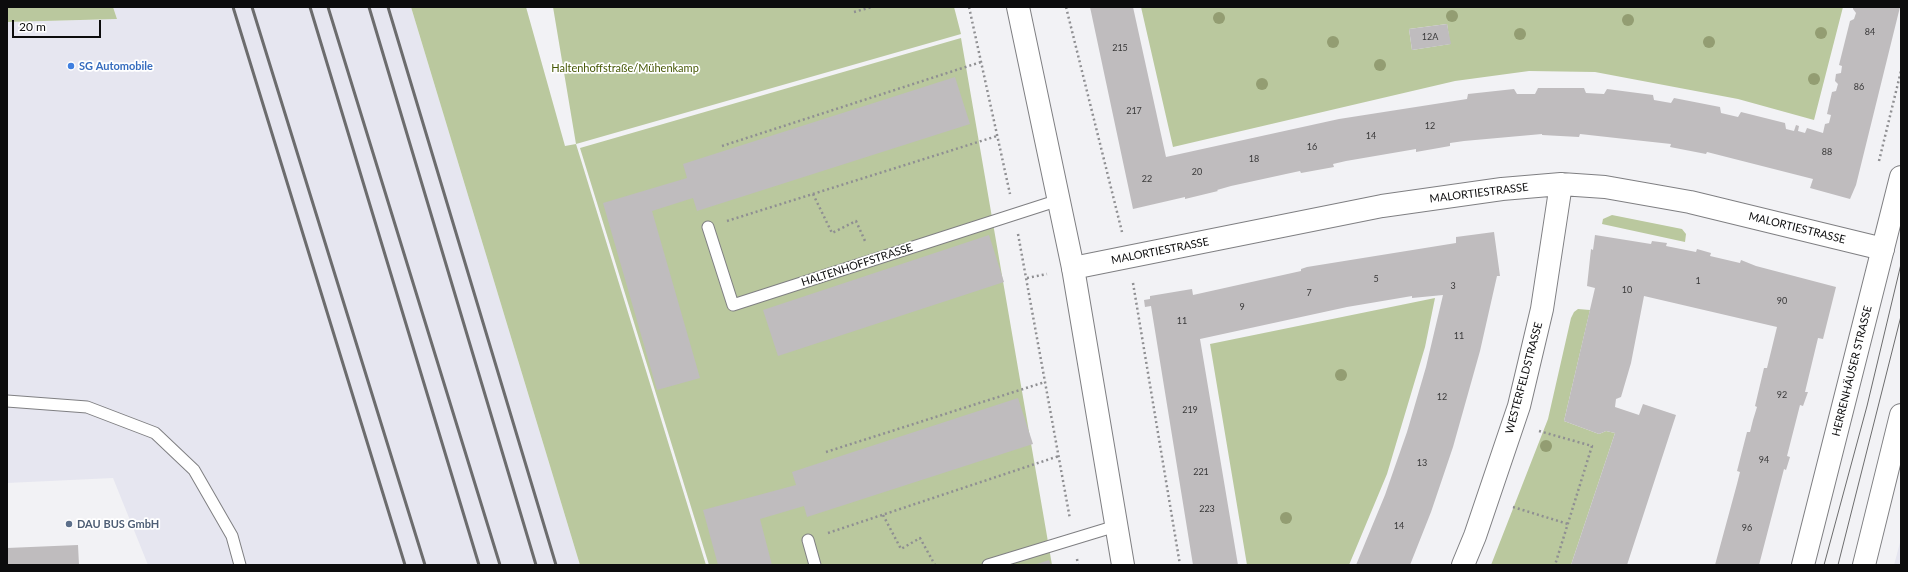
<!DOCTYPE html>
<meta charset="utf-8">
<style>
body{margin:0}
#map{position:relative;width:1908px;height:572px;overflow:hidden;background:#f2f2f5;font-family:Lato,sans-serif}
canvas{display:block}
.frame{position:absolute;inset:0;border:8px solid #0c0c0d;pointer-events:none}
.scale{position:absolute;left:12px;top:20px;width:89px;height:18px;box-sizing:border-box;border:2px solid #0c0c0d;border-top:0;padding-left:5px;font-size:12px;line-height:14px;white-space:nowrap;color:#0c0c0d;-webkit-text-stroke:3px #fff;paint-order:stroke}
</style>
<div id="map">
<canvas width="1908" height="572"></canvas>
<div class="frame"></div>
<div class="scale">20 m</div>
</div>
<script>
const g = document.querySelector('canvas').getContext('2d');
g.lineJoin = 'round';
function paint(path, color) { g.fillStyle = color; g.fill(path, 'evenodd'); }
const poly = rows => new Path2D(rows.map(r => 'M' + r).join(''));
function stroke(path, color, width, dash) { g.strokeStyle = color; g.lineWidth = width; g.lineCap = dash ? 'butt' : 'round'; g.setLineDash(dash || []); g.stroke(path); }
function drawText(font, color, halo, rows, align = 'center') {
  g.font = font + ' Lato,sans-serif'; g.lineWidth = 3.5; g.setLineDash([]); g.textBaseline = 'middle'; g.strokeStyle = halo; g.fillStyle = color; for (const [text, x, y, turn = 0] of rows) {
    g.save(); g.translate(x, y); g.rotate((+turn || 0) * Math.PI / 180); g.textAlign = isNaN(turn) ? turn : align; if (halo) g.strokeText(text, 0, 0); g.fillText(text, 0, 0); g.restore();
  }
}
paint(poly([
 [113,7,411,7,580,565,148,565,113,478,7,483,7,22,117,19],
 [1901,539,1901,565,1894,565]
]), '#e6e6f0');
paint(poly([
 [7,7,113,7,117,19,7,22],
 [411,7,526,7,565,146,576,144,553,7,954,7,961,34,576,144,706,565,580,565],
 [1141,7,1843,7,1814,120,1738,99,1595,72,1529,71,1455,81,1173,147],
 [1447,24,1450,44,1412,50,1409,29],
 [961,38,1052,565,709,565,580,148],
 [1612,215,1682,229,1686,234,1685,242,1602,224,1603,219],
 [1435,298,1425,347,1387,474,1349,565,1247,565,1210,344],
 [1578,309,1590,310,1564,421,1599,434,1606,431,1615,433,1571,565,1491,565,1548,419,1571,318,1574,312]
]), '#bac89e');
paint(poly([
 [1090,7,1133,7,1166,157,1339,119,1467,99,1468,94,1514,89,1517,94,1535,94,1538,88,1584,88,1586,93,1604,94,1607,89,1653,95,1654,100,1671,103,1674,98,1720,107,1721,113,1738,117,1741,112,1785,123,1786,129,1794,131,1796,125,1799,126,1798,131,1805,133,1807,128,1823,133,1825,124,1829,123,1831,115,1827,114,1832,92,1836,91,1838,84,1835,81,1836,74,1841,73,1842,66,1839,65,1850,21,1854,19,1856,13,1853,9,1853,7,1900,7,1856,185,1850,199,1810,188,1813,179,1707,152,1706,154,1670,147,1671,144,1625,139,1580,134,1579,137,1542,135,1542,134,1464,141,1450,143,1450,146,1416,152,1416,149,1346,161,1333,164,1334,167,1301,173,1300,171,1286,174,1231,186,1217,190,1218,191,1185,199,1185,197,1133,209],
 [1447,24,1451,44,1412,50,1409,29],
 [955,77,970,124,697,211,693,198,652,211,700,378,657,390,603,203,687,178,683,164],
 [1494,232,1500,276,1497,276,1480,351,1453,447,1431,512,1410,565,1356,565,1385,495,1407,432,1426,367,1443,295,1412,298,1412,296,1347,307,1200,339,1238,565,1193,565,1151,306,1145,307,1144,300,1150,299,1150,296,1192,289,1193,295,1301,271,1301,269,1307,267,1456,243,1456,237],
 [989,235,1004,282,778,356,763,310],
 [1595,235,1651,244,1652,241,1667,243,1666,246,1696,252,1697,249,1711,253,1710,256,1740,263,1741,260,1756,266,1836,287,1823,339,1818,338,1805,392,1808,392,1803,406,1800,405,1787,456,1790,457,1786,470,1784,469,1759,565,1715,565,1737,484,1740,472,1737,471,1747,432,1750,432,1753,420,1757,407,1755,406,1764,368,1767,368,1777,327,1644,296,1631,363,1621,397,1616,399,1615,407,1639,415,1643,404,1676,415,1627,565,1571,565,1615,433,1606,431,1599,434,1564,421,1595,288,1587,286,1591,249,1593,250],
 [1018,398,1033,444,807,517,804,506,760,519,772,565,718,565,703,510,796,485,792,472],
 [78,545,79,565,7,565,7,548],
 [1049,560,1051,565,1034,565]
]), '#bfbcbe');
const service = poly([
 [708,227,733,305,1059,200],
 [7,401,87,407,155,433,194,470,232,536,240,565],
 [808,540,815,565],
 [988,565,1116,526]
]);
const minor = poly([
 [1073,268,1382,206,1502,189,1561,184,1605,187,1690,202,1883,249],
 [1463,565,1475,536,1519,406,1542,309,1561,184]
]);
const tertiary = poly([
 [1018,7,1073,268,1123,565],
 [1803,565,1901,177],
 [1864,565,1901,415]
]);
stroke(service, '#7f7f82', 13);
stroke(minor, '#7f7f82', 24);
stroke(tertiary, '#7f7f82', 24);
stroke(poly([
 [969,7,1010,194],
 [1066,7,1122,232],
 [854,12,872,7],
 [722,146,981,62],
 [1879,161,1901,71],
 [813,194,832,233,856,221,865,241],
 [727,221,997,136],
 [1018,234,1070,519],
 [1027,278,1047,274],
 [1133,283,1180,565],
 [1539,431,1592,446,1555,565],
 [826,452,1045,382],
 [1513,507,1568,524],
 [883,515,901,549,920,538,935,565],
 [828,533,1059,456],
 [1077,559,1078,565]
]), '#8f8f92', 2.5, [2, 3]);
stroke(service, '#fff', 11);
stroke(minor, '#fff', 22);
stroke(tertiary, '#fff', 22);
stroke(poly([
 [1824,565,1867,406,1901,264],
 [1838,565,1901,316]
]), '#6c6c6d', 1);
stroke(poly([
 [233,7,405,565],
 [252,7,425,565],
 [310,7,479,565],
 [328,7,500,565],
 [369,7,536,565],
 [388,7,556,565]
]), '#6c6c6d', 3);
g.fillStyle = '#939d72';
for (const [x, y] of [
 [1452,16],
 [1219,18],
 [1628,20],
 [1821,33],
 [1520,34],
 [1333,42],
 [1709,42],
 [1380,65],
 [1814,79],
 [1262,84],
 [1341,375],
 [1546,446],
 [1286,518]
]) { g.beginPath(); g.arc(x, y, 6, 0, 2 * Math.PI); g.fill(); }
for (const [x, y, r, color] of [
 [71,66,4,"#3f7fe0"],
 [69,524,4,"#5c6f8a"]
]) { const dot = new Path2D(); dot.arc(x, y, r, 0, 2 * Math.PI); g.fillStyle = color; g.fill(dot); stroke(dot, '#fff', 1.5); }
drawText('9px', '#393839', null, [
 ["84",1870,32],
 ["12A",1430,37],
 ["215",1120,48],
 ["86",1859,87],
 ["217",1134,111],
 ["12",1430,126],
 ["14",1371,136],
 ["16",1312,147],
 ["88",1827,152],
 ["18",1254,159],
 ["20",1197,172],
 ["22",1147,179],
 ["5",1376,279],
 ["1",1698,281],
 ["3",1453,286],
 ["10",1627,290],
 ["7",1309,293],
 ["90",1782,301],
 ["9",1242,307],
 ["11",1182,321],
 ["11",1459,336],
 ["92",1782,395],
 ["12",1442,397],
 ["219",1190,410],
 ["94",1764,460],
 ["13",1422,463],
 ["221",1201,472],
 ["223",1207,509],
 ["14",1399,526],
 ["96",1747,528]
]);
drawText('bold 11px', '#366cbe', '#fff', [
 ["SG Automobile",79,66]
], 'left');
drawText('11px', '#465806', '#fff', [
 ["Haltenhoffstraße/Mühenkamp",625,68]
]);
drawText('11px', '#0c0c0d', '#fff', [
 ["MALORTIESTRASSE",1479,193,-7],
 ["MALORTIESTRASSE",1797,228,14],
 ["MALORTIESTRASSE",1160,251,-11],
 ["HALTENHOFFSTRASSE",857,265,-18],
 ["HERRENHÄUSER STRASSE",1852,371,-76],
 ["WESTERFELDSTRASSE",1524,378,-75]
]);
drawText('bold 11px', '#4e5e75', '#fff', [
 ["DAU BUS GmbH",77,524]
], 'left');
</script>
